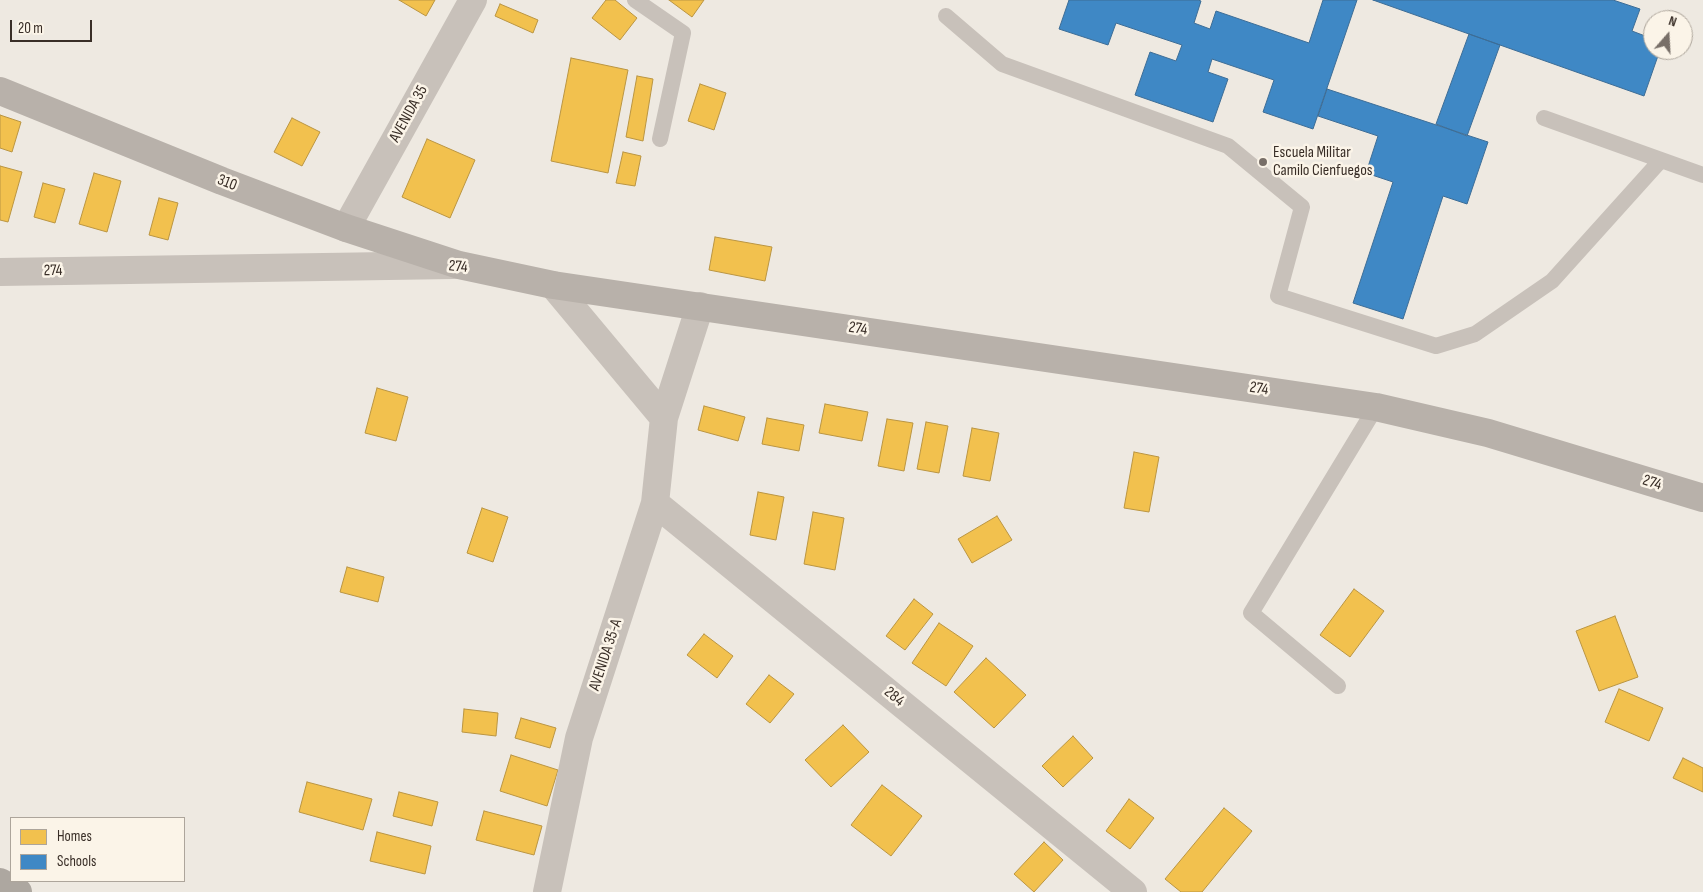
<!DOCTYPE html>
<style>
body{margin:0}
#map{position:relative;width:1703px;height:892px;overflow:hidden;background:#eee9e1;font-family:"Sofia Sans Condensed",sans-serif}
canvas{display:block}
.legend{position:absolute;left:10px;top:817px;width:175px;height:65px;box-sizing:border-box;background:#fbf4e8;border:1px solid #ada59b;margin:0;padding:6px 9px;list-style:none;font-size:15px;color:#392e27}
.legend li{display:flex;align-items:center;gap:10px;height:25px}
.legend b{width:25px;border:1px solid #ada59b}
.north{position:absolute;left:1643px;top:10px;width:50px;height:50px;box-sizing:border-box;background:#fbf4e8;border:1px solid #ada59b;border-radius:50%;rotate:19deg;font-size:14px;font-weight:700;line-height:20px;text-align:center;color:#392e27}
.north::after{content:'';display:block;margin:auto;width:18px;height:22px;background:#786f68;clip-path:polygon(50% 0,100% 100%,50% 72%,0 100%)}
.scale{position:absolute;left:10px;top:20px;width:82px;height:22px;box-sizing:border-box;border:2px solid #392e27;border-top:0;padding-left:6px;font-size:15px;line-height:18px;white-space:nowrap;color:#392e27;-webkit-text-stroke:4px #fbf4e8;paint-order:stroke}
</style>
<div id="map">
<canvas width="1703" height="892"></canvas>
<ul class="legend">
<li><b style="height:14px;background:#f2c14e"></b>Homes</li>
<li><b style="height:14px;background:#3f88c5"></b>Schools</li>
</ul>
<div class="north">N</div>
<div class="scale">20 m</div>
</div>
<script>
const g = document.querySelector('canvas').getContext('2d');
g.lineJoin = 'round';
function paint(path, color) { g.fillStyle = color; g.fill(path, 'evenodd'); }
const poly = rows => new Path2D(rows.map(r => 'M' + r).join(''));
function stroke(path, color, width, dash) { g.strokeStyle = color; g.lineWidth = width; g.lineCap = dash ? 'butt' : 'round'; g.setLineDash(dash || []); g.stroke(path); }
function drawText(font, color, halo, rows, align = 'center') {
  g.font = font + ' "Sofia Sans Condensed",sans-serif'; g.lineWidth = 5; g.setLineDash([]); g.textBaseline = 'middle'; g.strokeStyle = halo; g.fillStyle = color; for (const [text, x, y, turn = 0] of rows) {
    g.save(); g.translate(x, y); g.rotate((+turn || 0) * Math.PI / 180); g.textAlign = isNaN(turn) ? turn : align; if (halo) g.strokeText(text, 0, 0); g.fillText(text, 0, 0); g.restore();
  }
}
const homes = poly([
 [399,0,435,0,426,16,399,0],
 [606,0,615,0,637,18,620,40,592,18,606,0],
 [669,0,704,0,692,17,669,0],
 [500,4,538,20,533,33,495,16,500,4],
 [571,58,628,70,608,173,551,161,571,58],
 [637,76,653,79,643,141,626,137,637,76],
 [700,84,726,93,714,130,688,121,700,84],
 [0,115,21,122,12,152,0,148,0,115],
 [292,118,320,132,302,166,274,152,292,118],
 [427,139,475,160,450,218,402,197,427,139],
 [623,152,641,156,635,186,616,183,623,152],
 [0,166,22,172,8,222,0,220,0,166],
 [94,173,121,181,107,232,79,224,94,173],
 [43,183,65,189,55,223,34,217,43,183],
 [159,198,178,203,168,240,149,235,159,198],
 [715,237,772,247,765,281,709,270,715,237],
 [377,388,408,397,396,441,365,433,377,388],
 [825,404,868,412,862,441,819,433,825,404],
 [704,406,745,417,738,441,698,430,704,406],
 [767,418,804,425,799,451,762,444,767,418],
 [887,419,913,423,904,471,878,466,887,419],
 [926,422,948,426,939,473,917,469,926,422],
 [972,428,999,433,990,481,963,476,972,428],
 [1134,452,1159,457,1149,512,1124,508,1134,452],
 [758,492,784,497,776,540,750,535,758,492],
 [482,508,508,517,493,562,467,553,482,508],
 [813,512,844,518,835,570,804,564,813,512],
 [997,516,1012,540,972,563,958,539,997,516],
 [347,567,384,577,378,602,340,592,347,567],
 [1354,589,1384,611,1350,657,1320,635,1354,589],
 [914,599,933,614,905,650,886,636,914,599],
 [1615,616,1638,677,1599,691,1576,631,1615,616],
 [939,623,973,646,946,686,912,663,939,623],
 [704,634,733,656,717,678,687,655,704,634],
 [986,658,1026,695,994,728,954,692,986,658],
 [769,675,794,694,770,723,746,704,769,675],
 [1619,689,1663,708,1649,741,1605,722,1619,689],
 [464,709,498,713,496,736,462,732,464,709],
 [521,718,556,728,550,748,515,738,521,718],
 [843,725,869,752,831,787,805,760,843,725],
 [1073,736,1093,758,1063,787,1042,766,1073,736],
 [511,755,558,770,547,806,500,791,511,755],
 [1683,758,1703,768,1703,792,1673,778,1683,758],
 [307,782,372,799,363,830,299,812,307,782],
 [882,785,922,816,891,856,851,825,882,785],
 [399,792,438,802,432,826,393,816,399,792],
 [1129,799,1154,818,1130,849,1106,831,1129,799],
 [1224,808,1252,831,1202,892,1181,892,1165,879,1224,808],
 [484,811,542,826,534,855,476,840,484,811],
 [377,832,431,846,425,874,370,861,377,832],
 [1044,842,1063,860,1034,892,1014,874,1044,842]
]);
paint(homes, '#f2c14e');
stroke(homes, '#ba9542', 1);
const schools = poly([
 [1069,0,1198,0,1201,1,1194,23,1210,29,1216,11,1309,43,1323,0,1357,0,1313,129,1263,112,1274,80,1212,59,1208,72,1228,79,1213,122,1135,95,1150,52,1176,61,1182,45,1116,23,1108,45,1059,29,1069,0],
 [1373,0,1613,0,1640,9,1632,31,1653,39,1653,50,1660,50,1644,96,1373,0],
 [1469,34,1500,45,1467,136,1436,124,1469,34],
 [1327,89,1488,142,1467,204,1443,196,1403,319,1353,303,1393,182,1366,173,1378,136,1318,116,1327,89]
]);
paint(schools, '#3f88c5');
stroke(schools, '#3d6d96', 1);
stroke(poly([
 [635,0,683,33,660,139],
 [946,16,1002,64,1228,146,1302,207,1278,296,1436,346,1475,334,1552,281,1661,160],
 [1544,118,1703,175],
 [1338,686,1251,613,1376,407]
]), '#c8c1ba', 16);
stroke(poly([
 [346,228,473,0],
 [0,272,453,265],
 [553,285,664,418],
 [655,503,1133,892],
 [547,892,579,738,655,503,664,418,700,306]
]), '#c8c1ba', 28);
stroke(poly([
 [0,91,222,181,346,228,459,265,553,285,1376,407,1488,433,1703,498]
]), '#b8b1aa', 28);
stroke(poly([
 [0,882,18,892]
]), '#ada7a0', 28);
for (const [x, y, r, color] of [
 [1263,162,5,"#786f68"]
]) { const dot = new Path2D(); dot.arc(x, y, r, 0, 2 * Math.PI); g.fillStyle = color; g.fill(dot); stroke(dot, '#fbf4e8', 2); }
drawText('16px', '#392e27', '#fbf4e8', [
 ["AVENIDA 35",409,114,-61],
 ["310",227,183,21],
 ["274",458,267,5],
 ["274",53,271,-1],
 ["274",858,329,9],
 ["274",1259,389,9],
 ["274",1652,483,17],
 ["AVENIDA 35-A",606,655,-72],
 ["284",894,697,39]
]);
drawText('16px', '#392e27', '#fbf4e8', [
 ["Escuela Militar",1273,153],
 ["Camilo Cienfuegos",1273,171]
], 'left');
</script>
